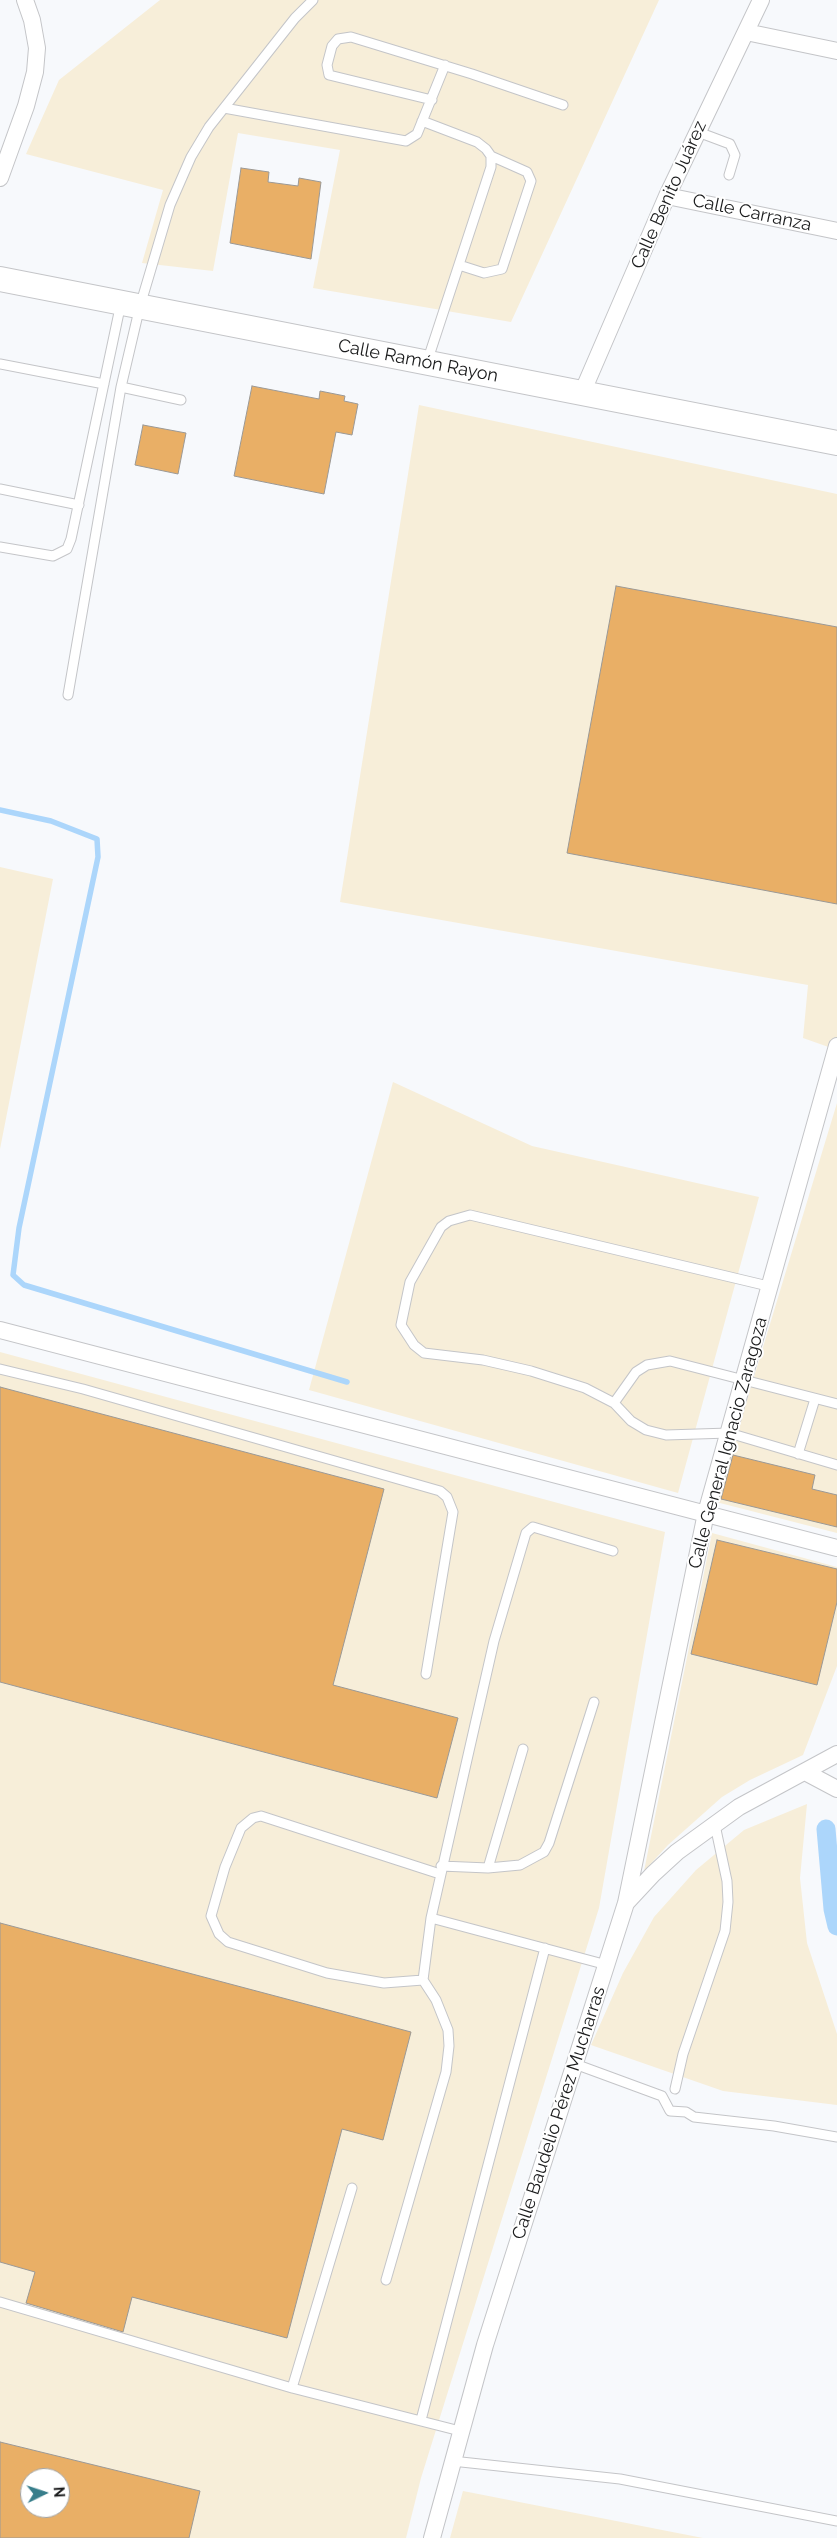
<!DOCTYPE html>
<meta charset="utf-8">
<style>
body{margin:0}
#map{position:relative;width:837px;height:2538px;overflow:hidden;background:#f7f9fc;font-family:Raleway,sans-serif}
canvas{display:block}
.north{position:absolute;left:20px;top:2468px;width:50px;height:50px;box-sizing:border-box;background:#fff;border:1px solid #a3a4a4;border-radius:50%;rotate:86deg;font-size:14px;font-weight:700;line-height:20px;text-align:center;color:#1a1b1c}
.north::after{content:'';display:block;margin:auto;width:18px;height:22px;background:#387e8b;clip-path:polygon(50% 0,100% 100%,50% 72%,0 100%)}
</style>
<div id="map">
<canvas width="837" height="2538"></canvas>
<div class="north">N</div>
</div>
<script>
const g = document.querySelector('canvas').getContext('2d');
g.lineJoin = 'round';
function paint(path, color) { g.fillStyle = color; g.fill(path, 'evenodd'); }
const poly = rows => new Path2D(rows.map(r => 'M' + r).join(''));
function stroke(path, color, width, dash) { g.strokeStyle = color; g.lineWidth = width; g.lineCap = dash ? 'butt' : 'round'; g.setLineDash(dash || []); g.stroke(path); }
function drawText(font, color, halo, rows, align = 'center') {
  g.font = font + ' Raleway,sans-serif'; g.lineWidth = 4; g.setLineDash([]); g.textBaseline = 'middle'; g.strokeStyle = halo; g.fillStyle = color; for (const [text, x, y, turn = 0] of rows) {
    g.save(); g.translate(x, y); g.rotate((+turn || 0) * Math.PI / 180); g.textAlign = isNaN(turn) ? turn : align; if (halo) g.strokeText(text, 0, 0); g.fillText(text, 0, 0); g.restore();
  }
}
paint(poly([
 [160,0,659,0,511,322,313,288,340,150,238,133,213,271,142,263,163,190,26,154,59,80],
 [419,405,837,494,837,1050,803,1038,808,985,340,902],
 [0,867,53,879,0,1149],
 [393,1082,532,1146,759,1197,678,1493,309,1390],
 [837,1103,837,1533,716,1502],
 [0,1352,665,1532,599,1908,421,2478,406,2538,0,2538],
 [30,2478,60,2478,60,2508,30,2508],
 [712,1533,837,1567,837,1666,803,1755,750,1780,722,1797,668,1845,644,1871],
 [807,1804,800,1878,807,1943,837,2034,837,2105,723,2091,591,2045,623,1973,654,1917,696,1870,744,1830],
 [463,2491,703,2538,450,2538]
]), '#f7eed9');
stroke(poly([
 [0,810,51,821,97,839,98,857,19,1228,13,1275,24,1285,347,1382]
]), '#acd6fb', 5.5);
stroke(poly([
 [826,1829,833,1909,837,1926]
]), '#acd6fb', 19);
const building = poly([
 [241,168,269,172,268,182,298,186,299,178,321,182,311,259,230,243,241,168],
 [252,386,319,399,320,391,345,396,344,401,358,404,352,435,336,432,324,494,234,476,252,386],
 [143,425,186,433,178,474,135,465,143,425],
 [616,586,837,627,837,904,567,853,616,586],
 [0,1387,384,1489,333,1685,458,1718,437,1798,0,1682,0,1387],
 [733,1455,815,1475,812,1489,837,1495,837,1527,721,1499,733,1455],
 [717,1540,837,1569,837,1602,817,1685,691,1654,717,1540],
 [0,1923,411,2032,383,2140,342,2129,287,2338,132,2297,123,2332,26,2303,35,2272,0,2262,0,1923],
 [0,2442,200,2491,189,2538,0,2538,0,2442],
 [30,2478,60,2478,60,2508,30,2508,30,2478]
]);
paint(building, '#e9af66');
stroke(building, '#9b9996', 1);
const service = poly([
 [432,100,329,75,327,65,332,46,338,39,351,37,472,74,563,105],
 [224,108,406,141,417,134,445,65],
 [422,121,477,142,486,149,491,156,491,167,427,362],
 [698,132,730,144,735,155,729,175],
 [459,265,484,273,502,269,531,181,527,172,491,156],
 [0,364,104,384],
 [121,387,181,400],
 [0,489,79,505],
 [0,547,53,556,67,549,71,539,121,303],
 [68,695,121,387,140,306,170,205,191,157,209,127,295,18,313,0],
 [768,1286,470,1215,449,1221,441,1227,410,1282,401,1325,414,1345,424,1353,483,1360,531,1371,585,1388,614,1403,631,1421,646,1430,666,1435,729,1433,837,1465],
 [0,1369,83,1389,440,1491,447,1497,453,1512,426,1674],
 [614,1403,636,1372,647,1365,670,1361,837,1404],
 [798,1454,815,1399],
 [441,1866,488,1868,520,1865,544,1852,549,1843,594,1702],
 [488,1868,523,1749],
 [431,1918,494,1641,526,1533,533,1527,613,1551],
 [423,1980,384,1983,327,1973,228,1942,219,1934,211,1916,225,1867,241,1828,253,1818,261,1816,440,1874],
 [575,2064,662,2096,670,2111,686,2112,694,2117,774,2126,837,2137],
 [675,2089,683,2054,725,1931,728,1902,727,1881,715,1825],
 [386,2280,446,2072,449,2046,448,2030,436,2000,423,1980,431,1918,607,1965],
 [0,2302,292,2388,460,2431],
 [292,2388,352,2188],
 [421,2420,545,1948],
 [452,2461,620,2479,837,2521]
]);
const minor = poly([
 [746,32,837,51],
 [0,178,26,106,35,72,37,48,32,20,25,0],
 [667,196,837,231],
 [582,393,667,196,761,0],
 [0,1330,837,1548],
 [805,1772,837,1789],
 [626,1903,653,1874,677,1852,739,1807,837,1754],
 [432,2538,485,2345,626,1903,706,1513,837,1046]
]);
const secondary = poly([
 [0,279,837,443]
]);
stroke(service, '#c4c5c8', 11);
stroke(minor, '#c4c5c8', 18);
stroke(secondary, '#c4c5c8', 26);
stroke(service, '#fff', 9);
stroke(minor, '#fff', 16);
stroke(secondary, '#fff', 24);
drawText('18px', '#1a1b1c', '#fff', [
 ["Calle Benito Juárez",669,195,-66],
 ["Calle Carranza",752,213,12],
 ["Calle Ramón Rayon",418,361,11],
 ["Calle General Ignacio Zaragoza",728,1443,-75],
 ["Calle Baudelio Pérez Mucharras",559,2113,-72]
]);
</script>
